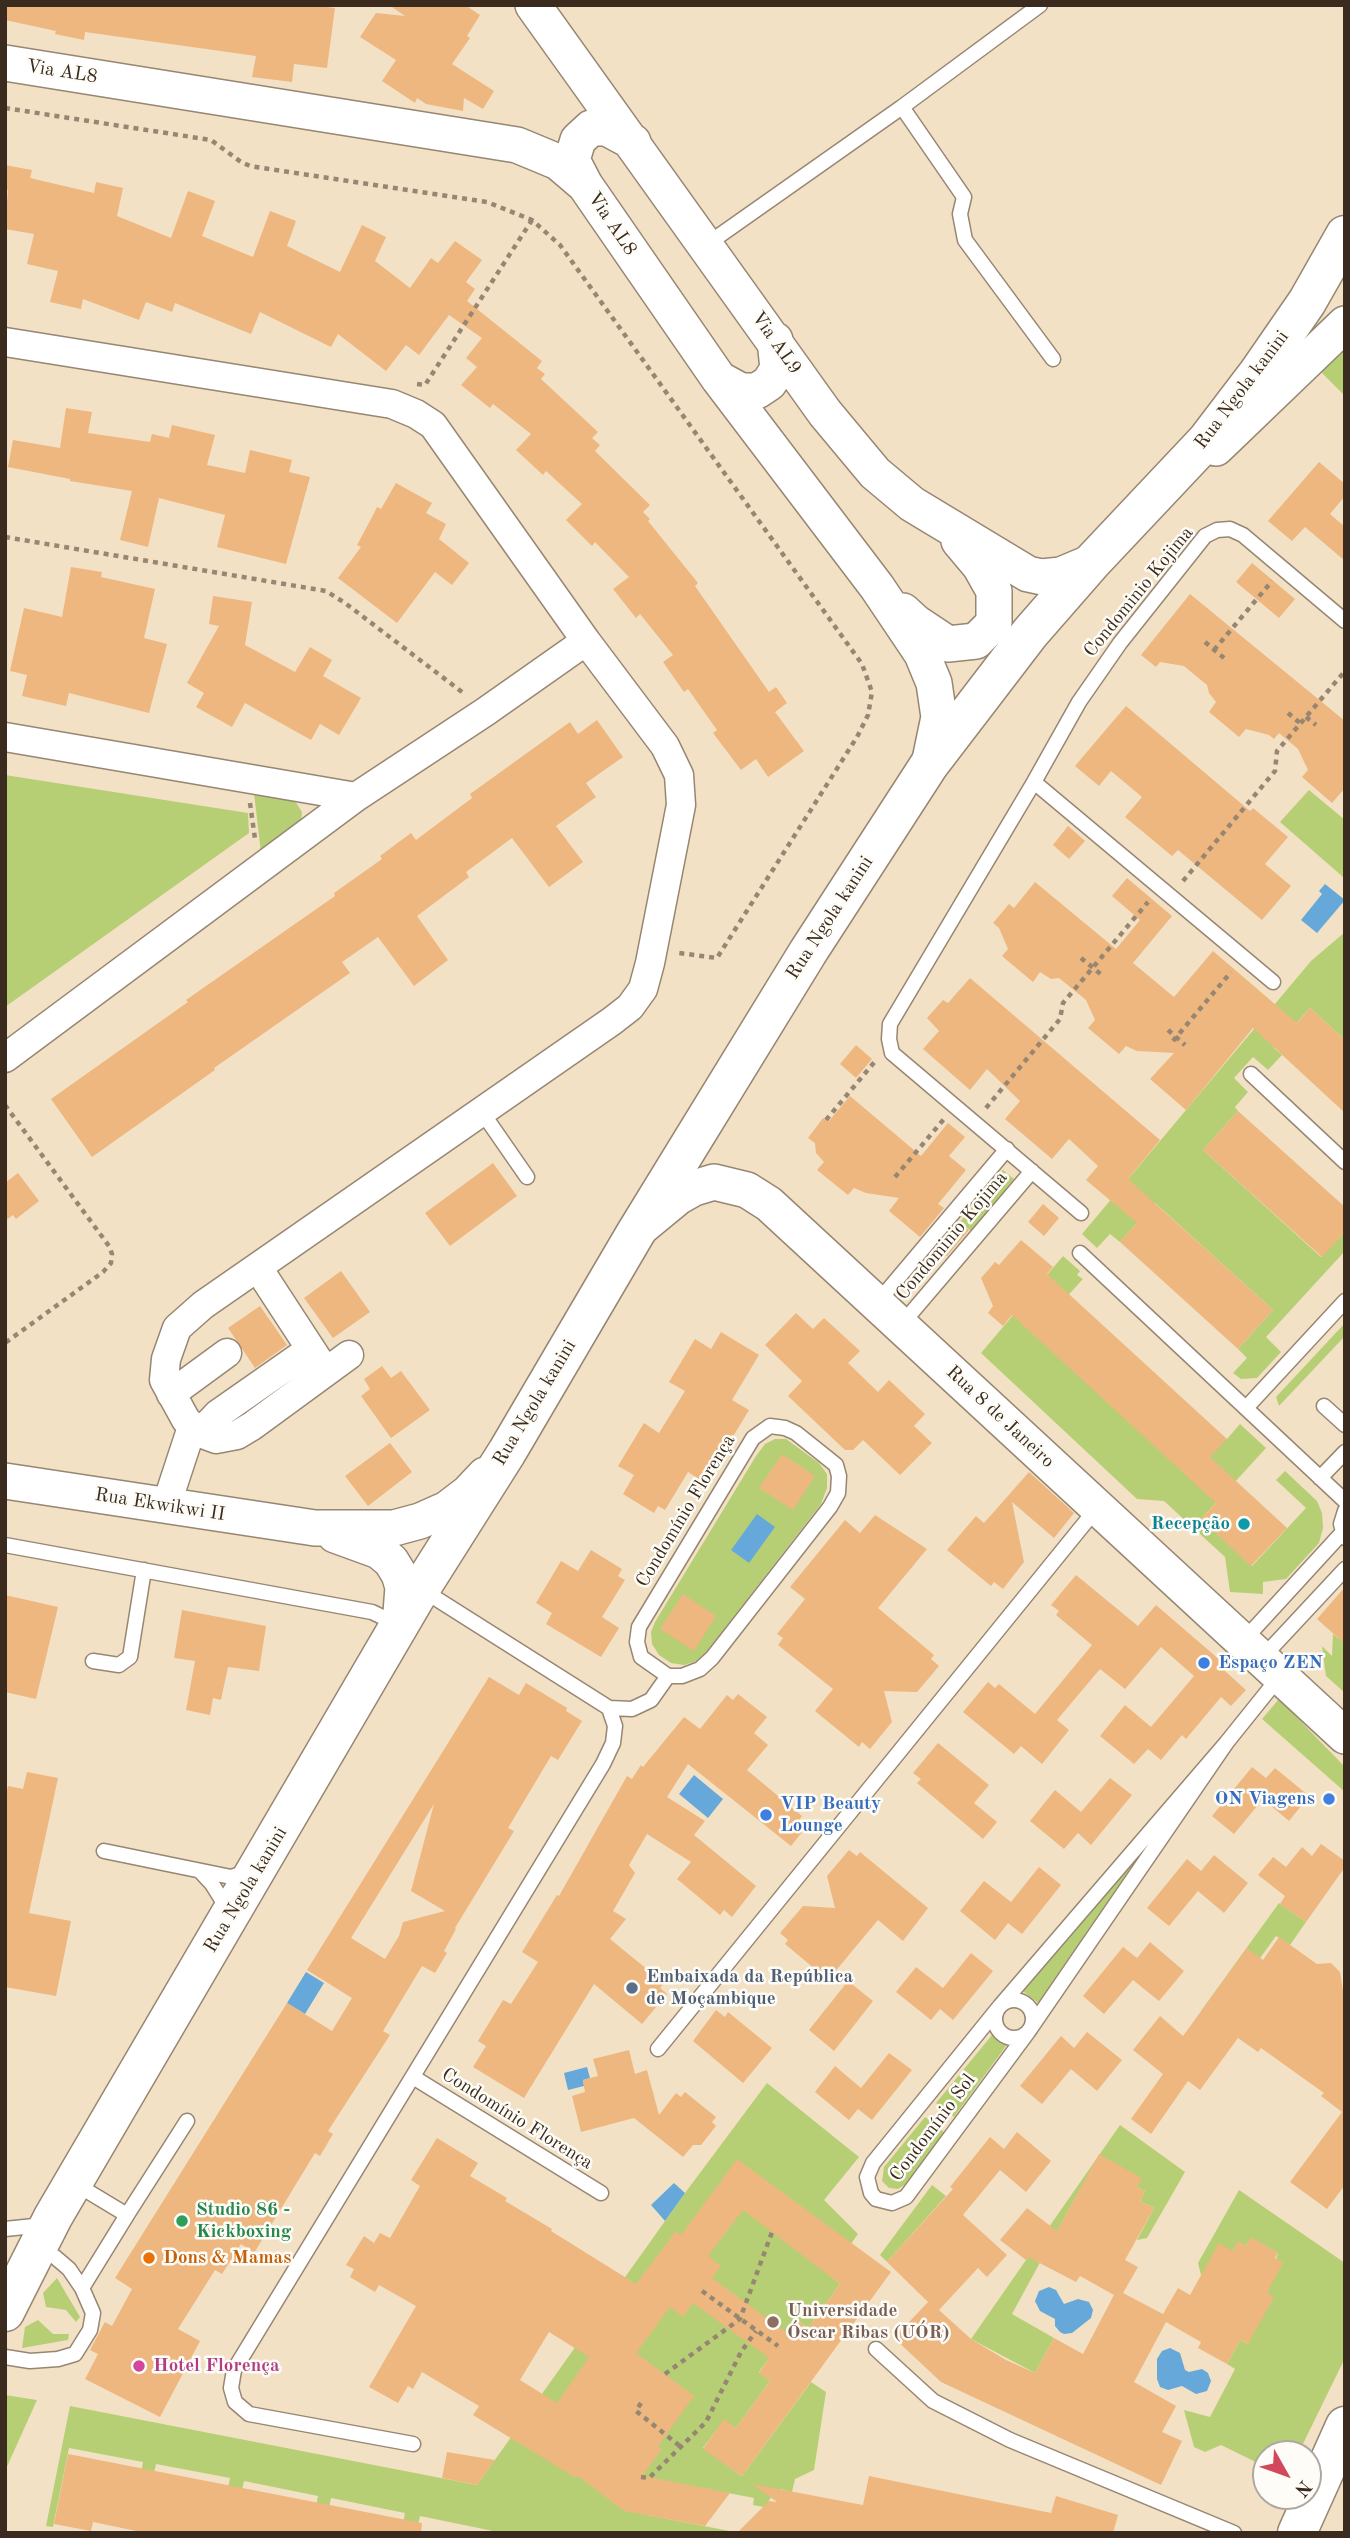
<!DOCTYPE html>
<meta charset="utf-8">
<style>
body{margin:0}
#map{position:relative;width:1350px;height:2538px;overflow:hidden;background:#f3e1c6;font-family:"Old Standard TT",serif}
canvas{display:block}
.frame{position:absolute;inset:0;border:7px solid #3b2a1e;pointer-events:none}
.north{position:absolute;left:1252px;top:2440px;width:70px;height:70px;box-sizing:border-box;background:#fdfcf7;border:2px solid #afa8a0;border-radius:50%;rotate:130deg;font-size:19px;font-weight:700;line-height:28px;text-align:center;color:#3b2a1e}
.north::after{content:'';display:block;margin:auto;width:24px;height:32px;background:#d1495b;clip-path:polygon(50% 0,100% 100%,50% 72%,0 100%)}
</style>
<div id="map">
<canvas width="1350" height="2538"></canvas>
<div class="frame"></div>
<div class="north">N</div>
</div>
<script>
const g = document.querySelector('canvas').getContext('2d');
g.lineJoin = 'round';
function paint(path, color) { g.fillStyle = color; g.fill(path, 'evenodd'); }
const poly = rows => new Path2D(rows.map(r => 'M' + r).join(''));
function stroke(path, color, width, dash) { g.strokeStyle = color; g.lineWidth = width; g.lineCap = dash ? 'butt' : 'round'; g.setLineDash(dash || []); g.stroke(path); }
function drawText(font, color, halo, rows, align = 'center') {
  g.font = font + ' "Old Standard TT",serif'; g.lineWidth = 5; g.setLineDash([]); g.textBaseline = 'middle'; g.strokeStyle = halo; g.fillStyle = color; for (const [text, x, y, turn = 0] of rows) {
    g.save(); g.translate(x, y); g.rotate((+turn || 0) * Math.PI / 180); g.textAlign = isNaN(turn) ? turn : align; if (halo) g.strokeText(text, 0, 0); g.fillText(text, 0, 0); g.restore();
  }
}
paint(poly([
 [1345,347,1345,396,1320,371],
 [5,775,248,813,249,833,5,1007],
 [1309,790,1345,820,1343,877,1280,822],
 [254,793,295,801,302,812,301,821,261,853],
 [1345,932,1345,1040,1310,1008,1274,1048,1282,1055,1268,1070,1253,1057,1234,1078,1248,1092,1235,1107,1238,1111,1203,1150,1321,1257,1345,1232,1345,1251,1266,1337,1281,1352,1257,1378,1241,1379,1233,1373,1247,1358,1238,1349,1273,1310,1155,1203,1120,1242,1110,1234,1097,1248,1082,1234,1311,961],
 [1003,1170,1014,1179,971,1231,960,1222],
 [1063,1256,1080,1271,1077,1275,1083,1279,1033,1334,1227,1439,1240,1424,1266,1448,1201,1519,1252,1566,1306,1508,1276,1480,1285,1471,1317,1501,1322,1513,1323,1528,1319,1543,1286,1579,1263,1582,1263,1594,1230,1592,1225,1557,1164,1501,1137,1499,981,1353],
 [1345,1323,1345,1336,1279,1406,1276,1397],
 [775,1439,786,1439,819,1463,827,1474,827,1488,821,1504,707,1651,697,1661,684,1665,671,1663,659,1655,652,1644,651,1632,655,1622,756,1456,765,1444],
 [1333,1634,1342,1641,1345,1638,1345,1693,1326,1676,1322,1646,1332,1656],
 [1279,1699,1345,1767,1345,1792,1262,1719],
 [1151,1838,1038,2003,1023,1991],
 [1279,1903,1306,1922,1290,1945,1276,1936,1215,2021,1201,2011],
 [992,2035,1006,2046,954,2117,936,2103],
 [767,2083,859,2157,824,2200,858,2234,829,2275,840,2284,808,2328,797,2320,759,2372,770,2381,736,2428,724,2420,703,2448,742,2476,811,2382,826,2392,814,2470,795,2479,792,2492,780,2489,769,2500,768,2508,753,2505,754,2498,650,2478,642,2514,740,2533,494,2533,493,2531,420,2516,416,2533,401,2533,405,2513,331,2498,324,2533,311,2533,318,2496,244,2481,233,2533,222,2517,230,2478,156,2464,141,2533,135,2533,141,2502,136,2501,143,2462,69,2448,53,2527,46,2526,70,2406,477,2485,685,2193],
 [925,2117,944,2132,906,2184,898,2189,889,2188,882,2181,884,2167],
 [1120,2125,1185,2172,1147,2238,1137,2240,1154,2208,1140,2201,1145,2191,1137,2187,1141,2179,1079,2191,1012,2314,1054,2338,1035,2373,971,2339],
 [932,2185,946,2196,887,2262,880,2255],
 [1239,2190,1345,2263,1345,2358,1298,2454,1266,2454,1266,2467,1221,2445,1205,2452,1194,2447,1184,2410,1210,2417,1235,2369,1227,2364,1240,2340,1248,2344,1267,2293,1278,2253,1251,2238,1246,2246,1238,2242,1233,2251,1201,2275,1198,2263],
 [57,2278,80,2317,76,2322,66,2310,46,2307,43,2293],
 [38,2320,53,2334,69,2334,68,2340,22,2348,25,2327],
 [5,2395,37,2400,5,2471]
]), '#b7cf74');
paint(poly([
 [1325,884,1345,900,1317,933,1301,920,1322,894,1319,891],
 [757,1514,775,1527,749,1563,731,1550],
 [694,1775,723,1799,708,1818,679,1794],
 [306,1972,324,1983,305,2014,287,2003],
 [587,2067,590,2078,583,2080,584,2086,568,2090,564,2073],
 [674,2183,685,2193,665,2221,651,2205],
 [1049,2287,1056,2290,1064,2304,1078,2299,1089,2302,1093,2310,1091,2318,1072,2333,1064,2334,1060,2332,1055,2326,1055,2319,1040,2311,1035,2301,1039,2291],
 [1170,2348,1180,2353,1185,2370,1189,2372,1202,2369,1208,2373,1211,2381,1207,2391,1196,2394,1182,2386,1168,2390,1160,2387,1157,2379,1157,2359,1162,2351]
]), '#66a8da');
paint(poly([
 [5,5,313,5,335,8,327,68,294,64,292,82,252,77,256,56,85,32,84,40,55,34,56,31,5,20],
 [389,5,465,5,480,15,467,36,470,38,452,64,494,91,483,109,464,98,463,111,426,104,417,98,415,103,382,81,396,60,360,37,376,13,405,16],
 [5,165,32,170,30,178,94,193,96,182,123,188,117,216,171,238,188,191,215,201,202,236,253,257,270,211,296,221,287,246,340,272,362,225,386,237,375,261,410,288,431,258,438,263,455,241,482,260,466,282,475,289,467,301,542,361,537,368,545,374,541,379,598,432,592,438,600,445,595,451,650,505,643,512,650,519,648,521,698,583,695,586,769,692,776,687,787,703,775,712,804,751,768,777,756,759,741,770,713,733,717,730,688,689,684,692,663,662,673,655,640,614,636,618,613,589,629,577,595,542,592,546,566,520,582,504,546,471,543,475,516,450,531,434,493,404,490,408,461,385,477,367,466,358,482,338,449,315,419,355,406,345,386,371,338,334,331,347,260,312,251,334,175,303,172,312,146,302,139,320,83,299,81,309,50,302,58,271,27,264,34,234,5,229,8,190,5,189],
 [66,408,92,412,88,433,150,442,152,434,169,438,172,425,215,435,207,465,245,473,250,450,292,460,289,472,310,477,286,564,217,547,225,515,159,498,148,547,120,540,132,491,70,481,70,479,8,467,13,440,60,448],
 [1319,462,1345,484,1345,496,1330,514,1345,527,1345,561,1305,527,1292,541,1268,521],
 [396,483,432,503,426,513,446,524,439,539,469,563,452,585,435,572,397,623,338,578,361,547,357,545,371,519,377,507,381,509],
 [1252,563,1295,599,1279,618,1236,582],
 [71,567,102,572,101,577,155,589,144,638,167,644,149,713,69,693,66,706,22,696,27,675,10,671,24,608,62,617],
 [1190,594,1345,721,1345,788,1332,803,1302,777,1308,770,1298,749,1279,733,1274,739,1269,735,1246,729,1239,737,1209,712,1216,702,1209,693,1207,685,1184,666,1160,662,1156,667,1141,655],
 [213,596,252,602,245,645,295,672,310,647,332,660,323,676,361,698,339,735,320,724,311,740,245,703,232,727,196,707,204,693,187,683,219,626,209,624],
 [1126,706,1250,811,1253,808,1288,837,1265,864,1291,886,1262,920,1178,850,1172,856,1125,817,1142,797,1111,771,1099,786,1075,766],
 [597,720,623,757,586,783,596,797,556,826,583,862,549,887,512,838,466,872,469,877,417,916,448,960,414,986,378,937,342,962,350,973,214,1068,215,1070,92,1157,51,1099,188,1002,186,1000,335,896,334,893,382,859,380,856,411,833,416,840,472,798,470,794,570,722,578,734],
 [1068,826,1085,841,1069,859,1053,845],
 [1127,878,1172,916,1133,963,1174,997,1213,951,1297,1023,1310,1008,1345,1040,1345,1113,1253,1028,1186,1110,1150,1079,1174,1053,1137,1051,1126,1046,1119,1054,1088,1028,1095,1020,1086,1000,1059,978,1051,979,1040,972,1033,982,1002,956,1008,949,999,928,993,923,1009,904,1014,908,1035,882,1116,949,1140,920,1112,896],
 [970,978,1160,1140,1128,1179,1273,1310,1238,1349,1120,1242,1137,1223,1086,1180,1098,1166,1069,1139,1052,1159,1005,1119,1020,1101,987,1069,970,1090,923,1049,939,1031,927,1018,943,1000,948,1003],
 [856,1045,872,1059,856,1078,840,1064],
 [850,1096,921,1156,948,1123,965,1137,949,1156,966,1170,938,1204,944,1208,920,1237,889,1211,899,1198,866,1193,854,1188,848,1195,817,1170,824,1162,816,1153,815,1143,808,1138,823,1118,828,1122],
 [1238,1111,1345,1207,1345,1232,1322,1257,1203,1150],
 [493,1163,517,1196,450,1246,425,1213],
 [18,1173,39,1201,16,1219,13,1215,5,1221,5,1183],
 [1043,1204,1059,1218,1044,1236,1028,1222],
 [959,1221,969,1230,947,1256,942,1256,935,1249],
 [1021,1240,1053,1267,1047,1274,1227,1439,1210,1457,1287,1528,1251,1566,1201,1519,1216,1503,1012,1315,1003,1326,988,1313,993,1306,981,1278,995,1262,999,1265],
 [341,1271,370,1312,333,1338,304,1298],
 [260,1306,287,1345,255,1368,228,1328],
 [796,1313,813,1329,824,1318,860,1351,848,1363,878,1392,889,1380,925,1414,914,1426,932,1443,900,1475,863,1440,853,1450,845,1450,788,1396,802,1381,765,1345],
 [721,1332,759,1355,732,1400,749,1410,705,1483,688,1472,665,1510,658,1506,654,1513,623,1494,634,1475,618,1466,644,1423,659,1433,685,1391,669,1382,695,1339,711,1349],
 [382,1366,391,1378,401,1371,430,1410,391,1438,361,1396,370,1389,364,1379],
 [390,1443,412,1472,368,1506,345,1476],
 [782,1454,815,1476,793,1510,759,1488],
 [1029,1472,1074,1513,1054,1538,1012,1502,1024,1562,1003,1589,994,1582,991,1586,947,1550,976,1516,984,1523],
 [875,1515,927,1549,878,1608,934,1655,931,1659,939,1666,917,1692,884,1691,892,1722,870,1749,862,1742,859,1747,815,1711,833,1689,778,1645,783,1638,777,1634,805,1599,790,1587,845,1520,860,1533],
 [591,1550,622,1569,618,1576,625,1580,602,1617,619,1628,601,1657,546,1624,552,1613,536,1603,561,1561,578,1571],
 [1076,1575,1138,1626,1156,1605,1228,1667,1225,1671,1246,1690,1231,1706,1221,1697,1186,1739,1182,1735,1161,1760,1148,1749,1134,1764,1100,1736,1125,1705,1151,1727,1194,1676,1161,1647,1125,1689,1100,1669,1057,1720,1069,1730,1042,1764,1021,1746,1014,1754,963,1712,988,1682,995,1688,999,1684,1035,1714,1092,1645,1056,1615,1059,1611,1051,1605],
 [1345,1587,1345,1644,1317,1619],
 [683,1594,716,1616,694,1651,660,1629],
 [5,1595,58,1607,36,1699,5,1692],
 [182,1610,266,1626,259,1671,228,1667,221,1700,213,1698,210,1715,186,1710,195,1661,174,1658],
 [489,1677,519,1695,526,1683,567,1708,566,1711,582,1721,558,1760,551,1756,508,1828,514,1831,455,1928,456,1929,444,1951,447,1953,435,1973,422,1966,383,2031,390,2035,328,2131,333,2134,320,2156,315,2153,254,2253,241,2244,222,2274,215,2270,178,2329,200,2341,160,2417,85,2379,98,2354,90,2350,105,2322,112,2326,132,2289,115,2278,287,2003,332,2031,352,1998,307,1970],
 [434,1804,411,1891,445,1911,403,1922,399,1936,385,1959,351,1938],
 [738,1694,767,1717,754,1733,768,1745,747,1770,802,1816,799,1820,807,1826,791,1846,688,1764,667,1797,705,1821,694,1835,756,1886,732,1917,724,1910,720,1915,677,1879,691,1862,647,1834,629,1865,635,1873,613,1911,626,1919,610,1939,664,1983,660,1988,667,1994,642,2024,594,1984,524,2098,473,2067,486,2046,478,2041,503,2000,511,2004,538,1962,522,1952,557,1895,559,1896,627,1776,632,1779,641,1765,643,1767,684,1717,700,1729,727,1695,733,1700],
 [938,1743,989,1785,974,1803,997,1822,983,1839,917,1783,921,1779,913,1773],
 [1252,1767,1266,1778,1275,1768,1309,1796,1289,1821,1263,1799,1234,1834,1212,1816],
 [27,1772,58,1778,29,1913,71,1921,56,1996,5,1987,5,1799,8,1786,23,1789],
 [1110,1778,1132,1795,1091,1845,1078,1833,1064,1849,1030,1821,1055,1790,1081,1812],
 [1321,1844,1345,1861,1345,1867,1306,1922,1280,1904,1285,1896,1258,1875,1273,1857,1286,1867,1302,1847,1312,1856],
 [849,1850,857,1856,860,1852,928,1908,903,1941,878,1920,828,1980,785,1944,788,1940,780,1933,803,1906,835,1908,827,1876],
 [1214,1855,1248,1883,1224,1913,1198,1891,1169,1926,1147,1908,1187,1859,1201,1871],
 [1039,1867,1061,1885,1022,1934,1008,1923,995,1940,960,1911,984,1881,1011,1902],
 [1279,1937,1317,1964,1331,1963,1340,1972,1345,2003,1345,2185,1327,2209,1290,2182,1342,2112,1321,2096,1324,2093,1261,2048,1258,2052,1238,2038,1200,2090,1188,2081,1151,2134,1131,2119,1163,2074,1133,2050,1160,2016,1183,2036,1247,1948,1263,1960],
 [1150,1942,1184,1971,1159,2001,1133,1980,1104,2014,1083,1996,1123,1947,1137,1958],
 [971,1953,993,1971,953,2020,940,2009,931,2020,896,1992,916,1967,943,1988],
 [848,1981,873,2001,834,2051,809,2030],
 [716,2010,725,2017,728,2012,772,2048,743,2083,693,2041],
 [1087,2032,1122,2060,1097,2091,1071,2069,1042,2104,1020,2086,1061,2036,1074,2048],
 [629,2050,635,2074,647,2070,659,2115,676,2093,681,2097,685,2092,716,2117,712,2122,716,2126,701,2145,693,2145,683,2157,634,2118,581,2132,572,2096,585,2092,583,2080,598,2076,593,2059],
 [889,2053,912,2070,872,2120,858,2109,849,2120,815,2092,835,2066,861,2088],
 [1017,2132,1051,2161,1026,2192,1000,2170,963,2215,1007,2255,987,2277,978,2268,939,2310,971,2339,1006,2360,1035,2373,1054,2338,1083,2354,1114,2295,1080,2276,1076,2282,1028,2257,1026,2260,1000,2240,1027,2208,1057,2231,1099,2154,1142,2178,1137,2187,1145,2191,1140,2201,1154,2208,1125,2260,1138,2267,1123,2293,1163,2314,1178,2288,1190,2295,1219,2243,1233,2251,1238,2241,1246,2246,1251,2237,1278,2253,1275,2258,1283,2263,1267,2293,1274,2297,1248,2344,1240,2340,1227,2364,1198,2348,1201,2342,1166,2322,1134,2382,1176,2406,1162,2432,1182,2441,1161,2485,941,2382,894,2338,928,2302,887,2262,953,2189,950,2187,990,2137,1004,2149],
 [437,2138,478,2163,470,2176,507,2198,505,2201,552,2229,551,2231,636,2284,676,2231,681,2235,737,2159,891,2272,742,2476,703,2449,724,2419,736,2428,770,2381,759,2373,769,2358,693,2303,683,2317,670,2307,636,2353,694,2396,658,2446,662,2449,642,2476,730,2493,705,2526,624,2511,578,2476,576,2478,473,2415,479,2406,422,2372,413,2389,408,2386,398,2403,369,2387,416,2306,379,2285,375,2292,350,2277,354,2269,346,2265,364,2236,374,2243,380,2233,390,2238,420,2186,411,2180],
 [743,2210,840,2284,808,2328,797,2320,787,2333,712,2278,721,2266,708,2256],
 [549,2332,589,2357,557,2403,520,2380],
 [447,2452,495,2460,477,2485,442,2478],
 [68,2454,422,2523,421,2533,146,2533,93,2522,91,2531,54,2524],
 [869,2476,1051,2513,1056,2496,1118,2515,1113,2533,737,2533,769,2501,777,2502,752,2484,863,2505]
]), '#edb77f');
const service = poly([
 [902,107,964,197,960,214,965,240,1053,359],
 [706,245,902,107,1040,5],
 [1034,782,1273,982],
 [1251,1074,1345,1162],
 [482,1112,527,1177],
 [1081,1213,892,1053,889,1039,890,1024,1034,782,1079,702,1120,643,1205,536,1217,530,1230,529,1243,535,1345,621],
 [1080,1253,1345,1501],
 [877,1303,1007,1149],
 [901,1325,1032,1171],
 [1324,1406,1345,1425],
 [1246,1408,1345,1301],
 [770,1426,785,1428,796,1433,836,1465,839,1476,838,1493,830,1507,712,1658,700,1669,682,1676,668,1676,641,1657,637,1642,639,1627,753,1438,770,1426],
 [1320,1478,1345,1452],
 [1345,1511,1341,1524,1345,1538],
 [5,1545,372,1612,397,1624],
 [421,1589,609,1708],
 [1243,1641,1342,1533],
 [1262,1658,1345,1569],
 [93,1661,119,1665,130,1657,144,1570],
 [1227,1742,1000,2006,873,2163,867,2177,871,2193,876,2199,892,2203,906,2197,1028,2032,1227,1742,1280,1676],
 [104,1851,231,1877,248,1872],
 [200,1871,212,1884,222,1900,223,1911],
 '995 2019a19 19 0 1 1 38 0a19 19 0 1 1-38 0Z',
 [658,2049,1097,1508],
 [413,2077,601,2193],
 [74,2183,127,2215,187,2121],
 [5,2229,34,2226,43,2222],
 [37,2250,55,2257,69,2269,82,2288,127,2215],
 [876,2349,933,2401,1010,2440,1234,2533],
 [5,2357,30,2361,58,2359,75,2354,90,2330,93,2313,82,2288],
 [413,2444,249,2414,235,2402,231,2388,234,2370,603,1764,613,1743,615,1726,609,1708,632,1709,651,1700,668,1676]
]);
const minor = poly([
 [5,342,392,404,416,414,433,425,586,641,665,746,679,775,681,805,650,963,643,989,630,1007,612,1021,203,1305,177,1328,166,1359,164,1380,186,1420,200,1433,216,1439,237,1435,252,1426,349,1355],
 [5,737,356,797],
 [5,1058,356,797,485,712,586,641],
 [258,1268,320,1363],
 [171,1394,227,1353],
 [200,1433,218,1414,311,1349],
 [166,1506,192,1427]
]);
const tertiary = poly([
 [533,5,825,413,875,473,912,504,1028,574,1042,577,1061,575,1092,562],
 [5,63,517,145,558,162,585,185,719,379,877,587,922,654,934,683,939,717,929,765],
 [585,185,572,160,578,140,591,128,607,128,633,142],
 [719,379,741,391,757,391,769,383,778,369,775,340],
 [1216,448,1345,324],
 [903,611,915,622,948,644,976,641,994,623,994,591,980,566,959,541],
 [644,1225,678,1197,694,1188,714,1182,747,1190,769,1204,1345,1736],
 [5,1481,315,1528,394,1528,420,1521,447,1509,468,1493,485,1475],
 [335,1535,379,1551,391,1561,399,1574,403,1587,400,1626]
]);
const secondary = poly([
 [5,2312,53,2217,421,1588,507,1452,635,1234,808,952,929,765,1030,633,1092,562,1207,440,1258,373,1307,302,1345,235],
 [1297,2533,1345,2426]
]);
stroke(service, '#978672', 17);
stroke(minor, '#978672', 31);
stroke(tertiary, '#978672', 38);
stroke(secondary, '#978672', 41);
stroke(poly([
 [5,108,211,140,241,162,250,166,487,202,532,220,560,245,862,664,872,692,868,715,857,737,717,958,679,953],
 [417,384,425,385,532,220],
 [5,537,326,591,345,603,466,695],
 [1205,642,1224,658],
 [1214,650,1272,581],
 [1288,713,1300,723],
 [1306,717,1316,725],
 [250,803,255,839],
 [1183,881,1275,771,1277,751,1345,671],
 [1081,958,1103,976],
 [1168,1030,1185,1045],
 [1173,1041,1231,972],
 [5,1105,109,1246,112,1254,111,1263,103,1272,5,1343],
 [986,1108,1060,1019,1063,1003,1148,902],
 [826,1120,877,1059],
 [895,1177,944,1119],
 [702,2291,778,2346],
 [665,2374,740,2319,772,2232],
 [641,2403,636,2411,681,2447],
 [641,2477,649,2478,706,2422,741,2352,756,2331]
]), '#978672', 4.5, [5, 5]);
stroke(service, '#fff', 14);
stroke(minor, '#fff', 28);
stroke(tertiary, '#fff', 35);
stroke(secondary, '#fff', 38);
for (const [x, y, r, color] of [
 [1244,1524,7,"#0f9aa8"],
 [1204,1663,7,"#3f7fe0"],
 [1329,1799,7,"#3f7fe0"],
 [766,1815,7,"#3f7fe0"],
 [632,1988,7,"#5c6f8a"],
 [182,2221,7,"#2e9e5b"],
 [149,2258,7,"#e8710a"],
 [773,2322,7,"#8d6e63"],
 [139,2366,7,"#d1479c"]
]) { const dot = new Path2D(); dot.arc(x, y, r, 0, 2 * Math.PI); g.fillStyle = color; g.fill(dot); stroke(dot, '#fdfcf7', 2.5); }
drawText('19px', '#3b2a1e', '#fdfcf7', [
 ["Via AL8",62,72,9],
 ["Via AL8",612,224,56],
 ["Via AL9",776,343,55],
 ["Rua Ngola kanini",1242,390,-53],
 ["Condominio Kojima",1139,592,-51],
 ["Rua Ngola kanini",830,918,-57],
 ["Condominio Kojima",952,1236,-50],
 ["Rua Ngola kanini",535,1403,-59],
 ["Rua 8 de Janeiro",1000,1417,43],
 ["Rua Ekwikwi II",160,1505,9],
 ["Condomínio Florença",686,1511,-59],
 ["Rua Ngola kanini",246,1890,-59],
 ["Condomínio Florença",517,2119,32],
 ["Condomínio Sol",933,2128,-53]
]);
drawText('bold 19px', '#0d838f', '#fdfcf7', [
 ["Recepção",1230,1524]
], 'right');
drawText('bold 19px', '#366cbe', '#fdfcf7', [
 ["Espaço ZEN",1218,1663],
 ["ON Viagens",1315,1799,"right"],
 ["VIP Beauty",780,1804],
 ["Lounge",780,1826]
], 'left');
drawText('bold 19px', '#4e5e75', '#fdfcf7', [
 ["Embaixada da República",646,1977],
 ["de Moçambique",646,1999]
], 'left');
drawText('bold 19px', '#27864d', '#fdfcf7', [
 ["Studio 86 -",196,2210],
 ["Kickboxing",196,2232]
], 'left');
drawText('bold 19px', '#c56008', '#fdfcf7', [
 ["Dons & Mamas",163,2258]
], 'left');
drawText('bold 19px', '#785e54', '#fdfcf7', [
 ["Universidade",787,2311],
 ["Óscar Ribas (UÓR)",787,2333]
], 'left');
drawText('bold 19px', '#b23c85', '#fdfcf7', [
 ["Hotel Florença",153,2366]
], 'left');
</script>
